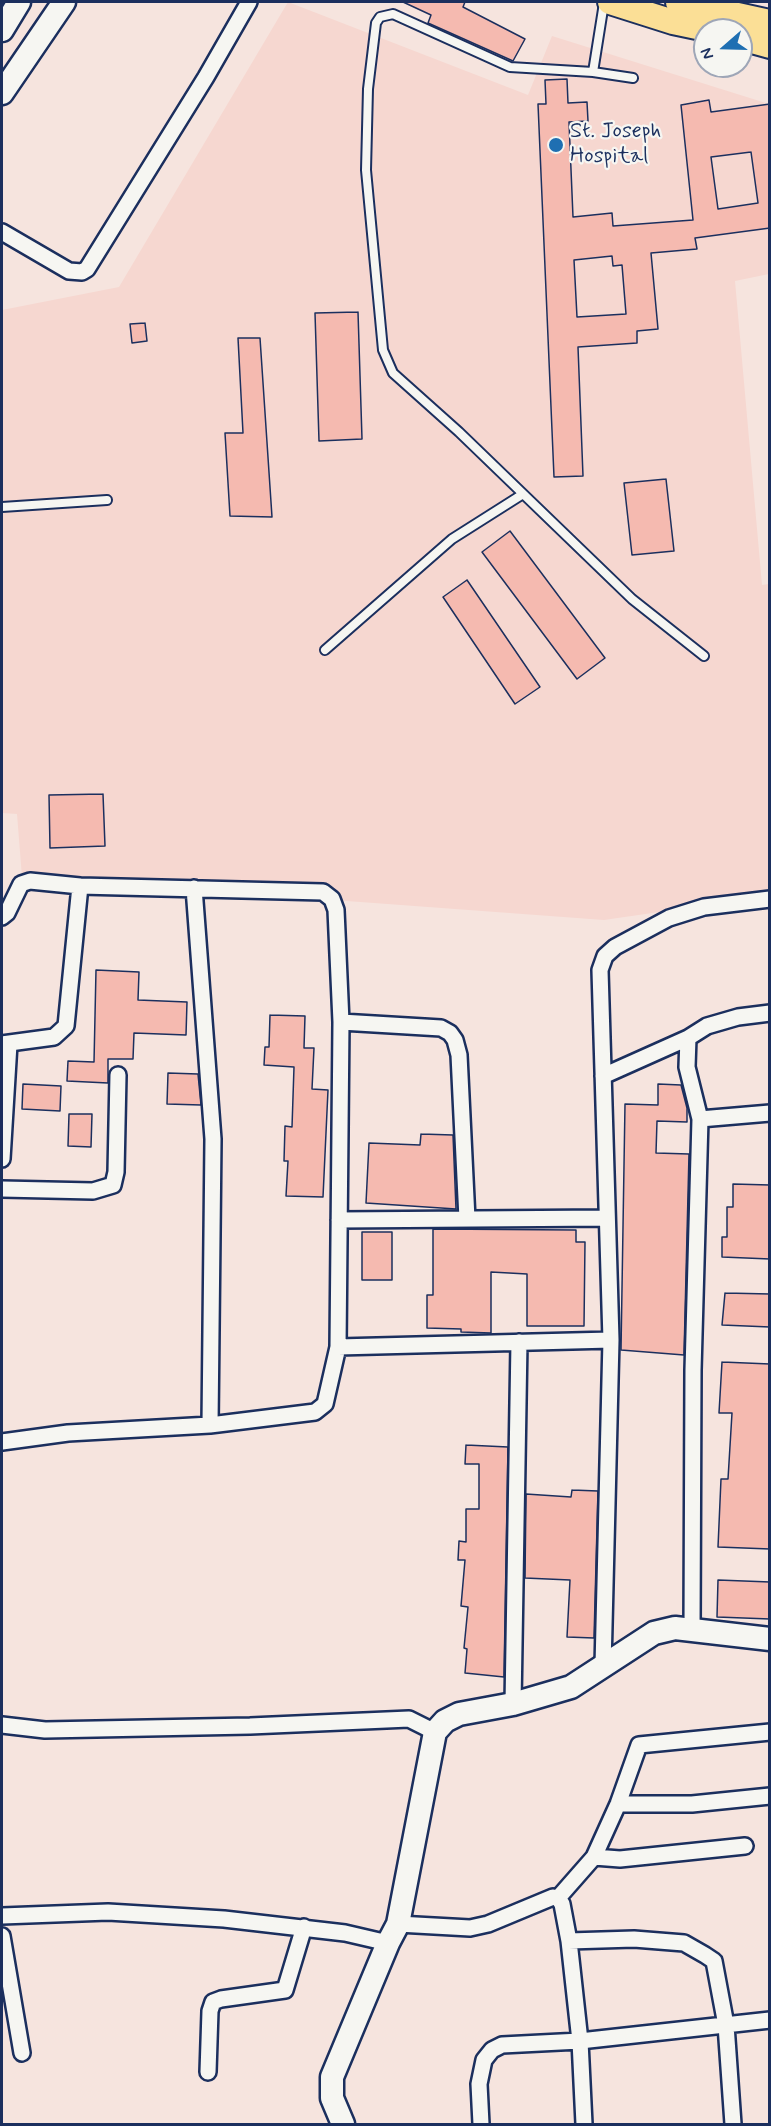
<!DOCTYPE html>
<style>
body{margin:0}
#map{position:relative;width:771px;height:2126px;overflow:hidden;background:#f6e4de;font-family:Mynerve,sans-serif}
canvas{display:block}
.frame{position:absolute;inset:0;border:3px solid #1b2f5e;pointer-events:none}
.north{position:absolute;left:693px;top:18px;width:60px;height:60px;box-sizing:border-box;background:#f6f6f2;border:2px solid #9ea6b7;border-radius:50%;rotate:250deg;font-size:16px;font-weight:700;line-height:24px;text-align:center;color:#1b2f5e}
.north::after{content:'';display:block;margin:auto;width:21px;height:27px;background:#1f6fb2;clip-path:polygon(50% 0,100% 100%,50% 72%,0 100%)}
</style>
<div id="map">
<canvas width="771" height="2126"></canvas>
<div class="frame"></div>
<div class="north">N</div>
</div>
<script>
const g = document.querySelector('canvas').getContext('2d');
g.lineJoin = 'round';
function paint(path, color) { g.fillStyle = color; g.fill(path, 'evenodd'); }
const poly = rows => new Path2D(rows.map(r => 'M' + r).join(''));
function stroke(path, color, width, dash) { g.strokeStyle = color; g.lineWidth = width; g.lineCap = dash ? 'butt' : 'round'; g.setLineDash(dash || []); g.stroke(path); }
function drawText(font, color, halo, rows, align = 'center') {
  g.font = font + ' Mynerve,sans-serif'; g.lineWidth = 4.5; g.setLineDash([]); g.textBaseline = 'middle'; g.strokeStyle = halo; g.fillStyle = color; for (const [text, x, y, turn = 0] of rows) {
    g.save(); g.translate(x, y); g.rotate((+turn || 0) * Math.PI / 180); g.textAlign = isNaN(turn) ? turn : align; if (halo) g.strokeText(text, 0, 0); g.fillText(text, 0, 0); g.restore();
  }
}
paint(poly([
 [288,2,528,95,552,36,769,104,769,274,735,281,762,585,769,584,769,896,604,920,22,877,17,814,2,813,2,310,119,287]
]), '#f6d7d0');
const building = poly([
 [403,2,465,2,463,7,525,39,513,61,428,23,431,15,403,2],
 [567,79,568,103,587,102,588,121,569,122,573,217,612,213,613,226,693,220,681,105,709,100,711,112,770,104,770,228,695,238,697,249,651,253,658,329,637,331,637,343,578,347,583,476,554,477,538,104,546,104,545,80,567,79],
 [751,152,758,203,718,209,711,157,751,152],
 [612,256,613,266,622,265,626,314,577,317,574,260,612,256],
 [358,312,362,439,319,441,315,313,358,312],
 [145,323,147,341,132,343,130,324,145,323],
 [238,338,260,338,272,517,230,516,225,433,243,433,238,338],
 [666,479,674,551,632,555,624,483,666,479],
 [510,531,605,658,577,679,482,552,510,531],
 [467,580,540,687,515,704,443,597,467,580],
 [103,794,105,846,50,848,49,795,103,794],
 [96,970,139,972,138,1000,187,1002,186,1035,134,1033,133,1059,108,1059,108,1083,67,1081,68,1061,94,1062,96,970],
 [270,1015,305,1016,304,1048,314,1048,312,1089,328,1090,323,1197,286,1196,288,1161,284,1161,285,1126,292,1127,294,1067,264,1065,265,1047,269,1047,270,1015],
 [168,1073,198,1074,201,1105,167,1104,168,1073],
 [23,1084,61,1086,60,1111,22,1109,23,1084],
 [658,1084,681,1085,687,1108,687,1122,657,1121,656,1153,689,1154,684,1355,621,1350,625,1104,658,1105,658,1084],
 [69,1114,92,1114,91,1147,68,1146,69,1114],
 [421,1134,453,1135,456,1209,366,1203,369,1143,420,1145,421,1134],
 [733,1184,770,1185,770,1259,722,1257,722,1237,727,1237,727,1207,733,1207,733,1184],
 [433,1229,576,1230,576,1242,585,1242,584,1326,527,1326,527,1274,491,1272,491,1333,461,1332,461,1329,427,1328,427,1295,433,1295,433,1229],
 [362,1232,392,1232,392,1280,362,1280,362,1232],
 [725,1293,770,1294,770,1327,722,1325,725,1293],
 [722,1362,770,1364,770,1549,718,1547,721,1479,728,1479,732,1413,719,1413,722,1362],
 [466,1445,508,1447,504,1677,465,1673,467,1649,464,1648,468,1607,461,1606,465,1560,458,1560,459,1541,466,1542,466,1509,479,1509,479,1464,465,1464,466,1445],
 [572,1490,598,1491,594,1638,567,1637,570,1580,525,1578,526,1494,571,1497,572,1490],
 [718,1580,770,1582,770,1619,717,1617,718,1580]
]);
paint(building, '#f5bab0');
stroke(building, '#1b2f5e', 1.5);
const lane = poly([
 [593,72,604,3],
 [633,78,593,72,510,67,393,14,380,17,376,23,368,89,366,170,383,350,393,373,459,432,632,599,704,656],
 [2,507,107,500],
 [325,650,452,539,523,494]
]);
const street = poly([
 [2,232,69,271,82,272,87,269,206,77,249,2],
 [194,888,213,1139,210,1425],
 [2,917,7,913,21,884,30,881,80,886,323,892,332,899,336,910,341,1022,338,1347,325,1404,315,1412,210,1425,68,1433,2,1442],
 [341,1022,441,1028,450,1033,455,1040,459,1055,467,1219],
 [688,1038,687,1067,700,1119,693,1370,692,1630],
 [2,1044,54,1037,66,1026,80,886],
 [603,1076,688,1038,707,1026,738,1017,770,1013],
 [700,1119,770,1113],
 [2,1159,9,1044],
 [2,1189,93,1191,113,1185,116,1172,118,1075],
 [339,1220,607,1218],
 [338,1347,611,1340],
 [603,1666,611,1340,600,970,605,956,615,947,669,918,704,907,770,899],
 [513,1704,519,1342],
 [2,1725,45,1730,250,1726,409,1719,435,1732],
 [618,1804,692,1804,770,1796],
 [594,1857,620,1859,745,1846],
 [558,1898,594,1857,618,1804,639,1745,770,1732],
 [2,1916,108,1912,224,1919,345,1933,388,1943],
 [398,1924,470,1928,488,1924,553,1897,558,1898,562,1904,569,1941,634,1939,684,1943,705,1955,714,1961,726,2025,733,2124],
 [2,1936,22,2053],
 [569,1941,580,2041,584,2124],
 [208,2072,210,2011,213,2002,221,1999,285,1990,304,1927],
 [481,2124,479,2084,484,2060,492,2050,502,2045,580,2041,770,2020]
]);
const secondary = poly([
 [2,30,19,2],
 [2,93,64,2],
 [343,2124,332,2098,332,2077,388,1943,398,1924,435,1732,445,1721,459,1714,513,1704,571,1687,654,1633,675,1628,770,1639]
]);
const primary = poly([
 [610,2,673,22,711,30],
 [678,2,770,22],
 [741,38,770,46]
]);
stroke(lane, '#1b2f5e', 12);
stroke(street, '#1b2f5e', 20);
stroke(secondary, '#1b2f5e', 27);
stroke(primary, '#1b2f5e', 28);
stroke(lane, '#f6f6f2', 8);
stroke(street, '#f6f6f2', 15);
stroke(secondary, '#f6f6f2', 22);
stroke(primary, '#fbdf96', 24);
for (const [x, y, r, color] of [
 [556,145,8,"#1f6fb2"]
]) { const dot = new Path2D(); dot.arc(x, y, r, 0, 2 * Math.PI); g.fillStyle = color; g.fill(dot); stroke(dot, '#f6f6f2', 2); }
drawText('22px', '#1b2f5e', '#f6f6f2', [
 ["St. Joseph",570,132],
 ["Hospital",570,157]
], 'left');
</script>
